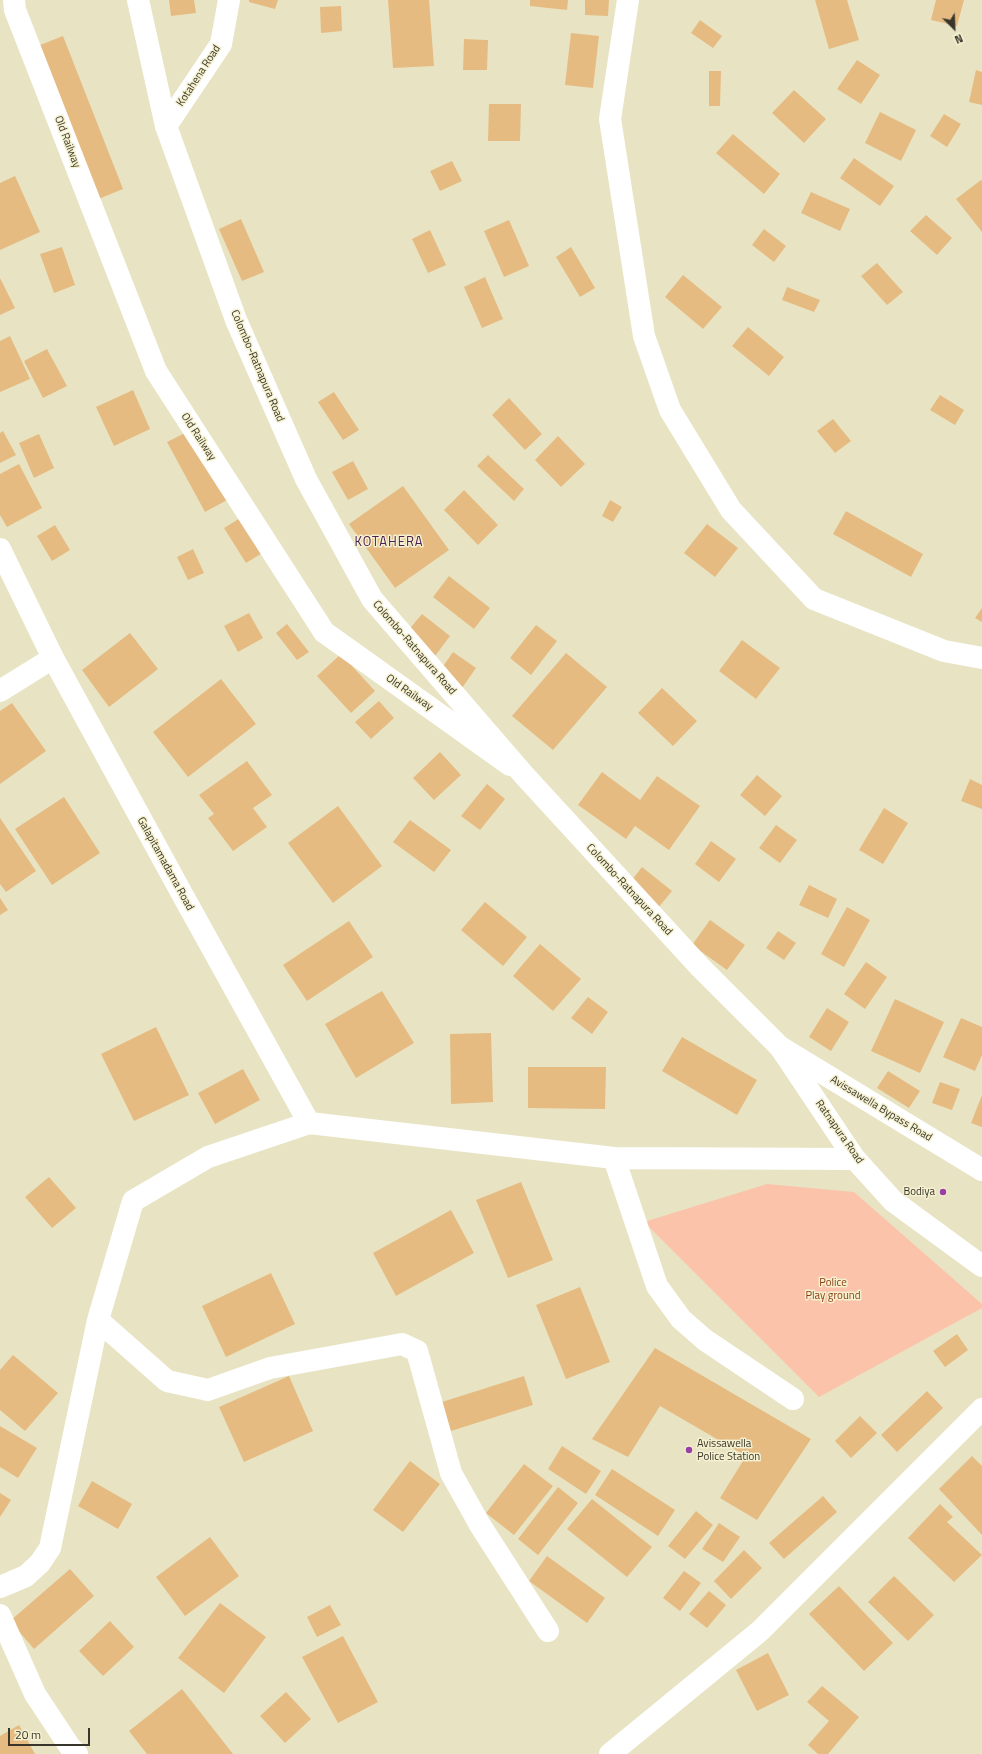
<!DOCTYPE html>
<style>
body{margin:0}
#map{position:relative;width:982px;height:1754px;overflow:hidden;background:#e8e4c3;font-family:"Titillium Web",sans-serif}
canvas{display:block}
.north{position:absolute;left:934px;top:8px;width:40px;height:40px;-webkit-text-stroke:3px #f5f1d0;paint-order:stroke;rotate:156deg;font-size:11px;font-weight:700;line-height:16px;text-align:center;color:#38362a}
.north::after{content:'';display:block;margin:auto;width:14px;height:18px;background:#38362a;clip-path:polygon(50% 0,100% 100%,50% 72%,0 100%)}
.scale{position:absolute;left:8px;top:1728px;width:82px;height:18px;box-sizing:border-box;border:2px solid #38362a;border-top:0;padding-left:5px;font-size:12px;line-height:14px;white-space:nowrap;color:#38362a;-webkit-text-stroke:3px #f5f1d0;paint-order:stroke}
</style>
<div id="map">
<canvas width="982" height="1754"></canvas>
<div class="north">N</div>
<div class="scale">20 m</div>
</div>
<script>
const g = document.querySelector('canvas').getContext('2d');
g.lineJoin = 'round';
function paint(path, color) { g.fillStyle = color; g.fill(path, 'evenodd'); }
const poly = rows => new Path2D(rows.map(r => 'M' + r).join(''));
function stroke(path, color, width, dash) { g.strokeStyle = color; g.lineWidth = width; g.lineCap = dash ? 'butt' : 'round'; g.setLineDash(dash || []); g.stroke(path); }
function drawText(font, color, halo, rows, align = 'center') {
  g.font = font + ' "Titillium Web",sans-serif'; g.lineWidth = 3; g.setLineDash([]); g.textBaseline = 'middle'; g.strokeStyle = halo; g.fillStyle = color; for (const [text, x, y, turn = 0] of rows) {
    g.save(); g.translate(x, y); g.rotate((+turn || 0) * Math.PI / 180); g.textAlign = isNaN(turn) ? turn : align; if (halo) g.strokeText(text, 0, 0); g.fillText(text, 0, 0); g.restore();
  }
}
paint(poly([
 [767,1184,854,1192,982,1304,982,1308,819,1397,644,1222]
]), '#fac3aa');
paint(poly([
 [169,0,194,0,196,13,171,16],
 [249,0,278,0,275,9,249,2],
 [388,0,429,0,434,66,393,68],
 [530,0,568,0,567,10,530,6],
 [585,0,609,0,608,16,585,15],
 [815,0,847,0,859,40,829,49],
 [936,0,964,0,957,26,931,20],
 [341,6,342,31,321,33,320,7],
 [700,20,722,36,713,48,691,33],
 [571,33,599,36,593,88,565,85],
 [63,36,123,189,96,200,35,47],
 [464,39,488,40,487,70,463,70],
 [857,60,880,75,861,104,837,89],
 [976,70,982,72,982,105,969,102],
 [709,71,721,71,720,106,709,106],
 [794,90,826,119,804,143,772,113],
 [489,104,521,104,520,141,488,141],
 [880,112,916,130,901,161,865,143],
 [944,114,961,124,947,147,930,136],
 [733,134,780,174,764,194,716,153],
 [854,158,894,186,880,206,840,178],
 [452,161,462,181,440,191,430,171],
 [15,176,40,232,0,250,0,183],
 [981,180,982,181,982,232,956,199],
 [811,192,850,209,840,231,801,213],
 [926,215,952,238,937,255,910,231],
 [241,219,264,272,242,281,219,229],
 [509,220,529,266,504,277,484,231],
 [764,229,786,246,774,262,752,245],
 [430,230,446,265,428,273,412,239],
 [62,247,75,285,54,293,40,254],
 [571,247,595,288,580,297,556,257],
 [877,263,903,292,887,305,861,276],
 [683,275,722,307,703,329,665,297],
 [485,277,503,319,482,328,464,287],
 [0,278,15,308,0,315],
 [787,287,820,300,814,312,782,300],
 [748,327,784,357,769,376,732,346],
 [10,336,30,379,0,392,0,341],
 [47,349,67,386,43,398,24,361],
 [133,390,150,429,114,446,96,407],
 [334,392,359,430,343,440,318,402],
 [940,395,964,410,955,425,930,410],
 [509,398,542,434,525,450,492,415],
 [833,419,851,441,835,453,817,431],
 [191,430,229,499,205,512,167,442],
 [3,431,16,455,0,463,0,433],
 [39,434,54,468,34,478,19,443],
 [558,436,585,464,561,487,535,460],
 [488,455,524,489,514,501,477,466],
 [353,461,368,489,348,500,332,472],
 [19,464,42,508,7,527,0,515,0,474],
 [403,486,449,550,395,588,349,524],
 [464,490,498,525,478,545,444,510],
 [610,500,622,507,613,522,602,516],
 [846,511,923,554,911,577,833,534],
 [242,517,264,552,246,563,224,528],
 [707,524,738,548,715,577,684,553],
 [55,525,70,550,52,561,37,536],
 [193,549,204,573,188,580,177,557],
 [449,576,490,608,474,629,433,597],
 [982,608,982,622,975,618],
 [249,613,263,638,238,652,224,626],
 [422,614,450,636,435,656,406,633],
 [287,624,309,652,297,660,276,633],
 [536,625,557,641,531,675,510,658],
 [130,633,158,669,109,707,82,670],
 [742,640,780,668,756,699,719,671],
 [453,652,476,668,462,688,439,672],
 [566,653,607,687,553,750,512,716],
 [341,654,375,691,351,713,317,676],
 [221,679,256,724,188,777,153,732],
 [662,688,697,721,673,746,638,713],
 [379,701,394,718,371,739,355,722],
 [12,703,46,751,0,784,0,711],
 [440,752,461,775,434,800,413,778],
 [247,761,272,795,253,808,267,827,233,851,208,818,214,814,199,795],
 [602,772,640,800,657,776,700,806,669,850,635,826,626,839,578,805],
 [757,775,782,796,765,816,740,795],
 [970,779,982,785,982,809,961,801],
 [487,784,505,799,480,830,461,816],
 [64,797,100,853,52,885,15,829],
 [338,806,382,866,333,903,288,843],
 [884,808,908,823,883,864,859,850],
 [0,818,36,871,6,892,0,884],
 [410,820,451,850,434,872,393,842],
 [776,825,797,840,780,863,759,848],
 [711,841,736,859,719,882,695,864],
 [642,867,672,891,658,908,628,885],
 [809,885,837,899,828,918,799,905],
 [0,898,8,910,0,915],
 [485,902,527,937,503,966,461,930],
 [847,907,870,920,844,967,821,954],
 [710,920,745,945,727,970,692,945],
 [349,921,373,957,307,1001,283,965],
 [778,931,796,943,784,960,766,948],
 [540,944,581,979,553,1011,513,976],
 [866,962,887,977,865,1009,844,994],
 [382,991,414,1043,356,1078,325,1024],
 [588,997,608,1012,592,1034,571,1018],
 [895,999,944,1022,920,1073,871,1051],
 [827,1008,849,1022,831,1051,809,1037],
 [961,1018,982,1027,982,1055,975,1071,943,1057],
 [156,1027,189,1095,134,1121,101,1054],
 [491,1033,493,1102,451,1104,450,1034],
 [682,1037,757,1080,737,1115,662,1071],
 [528,1067,606,1067,605,1109,528,1108],
 [243,1069,260,1100,215,1124,198,1093],
 [888,1071,920,1091,909,1108,877,1088],
 [940,1082,960,1089,952,1110,932,1103],
 [982,1095,982,1127,971,1123],
 [49,1177,76,1208,52,1228,25,1197],
 [521,1182,553,1260,508,1278,476,1200],
 [451,1210,474,1253,396,1296,373,1253],
 [271,1273,295,1324,226,1357,202,1306],
 [580,1287,610,1362,566,1379,536,1305],
 [957,1334,968,1350,945,1367,933,1351],
 [655,1348,811,1439,757,1520,720,1498,746,1456,660,1406,628,1457,592,1439],
 [13,1355,58,1393,25,1431,0,1410,0,1370],
 [289,1376,313,1431,244,1462,219,1407],
 [524,1376,533,1405,451,1431,442,1402],
 [927,1391,943,1408,897,1452,881,1435],
 [860,1416,877,1433,851,1458,835,1441],
 [0,1426,37,1448,18,1478,0,1467],
 [562,1446,601,1471,586,1494,548,1469],
 [972,1456,982,1466,982,1535,939,1489],
 [410,1461,440,1484,403,1532,373,1510],
 [524,1464,553,1486,514,1535,486,1513],
 [612,1469,675,1510,658,1536,595,1495],
 [92,1481,132,1504,118,1529,78,1506],
 [558,1487,578,1503,538,1555,518,1539],
 [0,1493,11,1500,0,1517],
 [823,1496,837,1512,784,1559,769,1543],
 [592,1499,652,1547,627,1577,567,1529],
 [940,1504,953,1517,947,1522,982,1555,954,1582,908,1538],
 [696,1511,713,1525,685,1559,668,1546],
 [719,1523,740,1537,723,1562,702,1549],
 [210,1537,239,1576,185,1616,156,1577],
 [744,1550,762,1568,731,1599,714,1581],
 [547,1556,605,1598,587,1623,529,1581],
 [70,1569,94,1596,34,1649,10,1621],
 [684,1571,701,1583,680,1611,663,1598],
 [894,1576,934,1615,908,1641,868,1602],
 [839,1586,893,1643,864,1671,809,1614],
 [709,1591,726,1605,707,1628,689,1614],
 [220,1603,266,1637,224,1693,178,1658],
 [330,1605,341,1625,317,1637,307,1617],
 [110,1621,134,1647,103,1676,79,1651],
 [343,1636,378,1702,338,1723,302,1657],
 [768,1653,789,1695,757,1711,736,1670],
 [822,1686,859,1717,828,1754,818,1754,808,1745,829,1721,807,1702],
 [182,1689,233,1754,147,1754,129,1731],
 [286,1692,311,1719,285,1743,260,1716],
 [19,1725,35,1754,0,1754,0,1736]
]), '#e5bb82');
stroke(poly([
 [14,0,15,10,156,371,324,632,510,765],
 [628,0,610,119,644,336,670,410,731,510,814,599,944,651,982,658],
 [166,126,221,44,229,0],
 [0,549,53,658],
 [0,691,53,658,181,892,309,1123],
 [614,1158,657,1286,681,1319,705,1340,793,1399],
 [98,1320,167,1381,208,1390,270,1368,402,1344,417,1351,451,1473,480,1525,548,1631],
 [0,1587,26,1576,40,1563,50,1548,98,1320,133,1201,208,1157,309,1123,614,1158,855,1159],
 [0,1615,35,1694,70,1747,77,1754],
 [610,1754,760,1631,982,1409]
]), '#fff', 22);
stroke(poly([
 [780,1047,982,1170]
]), '#fff', 22);
stroke(poly([
 [138,0,166,126,236,320,306,479,372,599,523,774,700,967,780,1047,855,1159,893,1201,982,1266]
]), '#fff', 22);
for (const [x, y, r, color] of [
 [943,1192,4,"#9a3ea8"],
 [689,1450,4,"#9a3ea8"]
]) { const dot = new Path2D(); dot.arc(x, y, r, 0, 2 * Math.PI); g.fillStyle = color; g.fill(dot); stroke(dot, '#f5f1d0', 1.5); }
drawText('11px', '#38362a', '#f5f1d0', [
 ["Kotahena Road",199,76,-57],
 ["Old Railway",67,142,69],
 ["Colombo-Ratnapura Road",257,366,67],
 ["Old Railway",198,437,57],
 ["Colombo-Ratnapura Road",414,648,49],
 ["Old Railway",409,693,35],
 ["Galapitamadama Road",165,864,61],
 ["Colombo-Ratnapura Road",629,890,47],
 ["Avissawella Bypass Road",881,1109,31],
 ["Ratnapura Road",839,1132,55]
]);
drawText('11px', '#38362a', '#f5f1d0', [
 ["Bodiya",935,1192],
 ["Avissawella",697,1444,"left"],
 ["Police Station",697,1457,"left"]
], 'right');
drawText('11px', '#893c0f', '#f5f1d0', [
 ["Police",833,1283],
 ["Play ground",833,1296]
]);
g.letterSpacing = '1px';
drawText('13px', '#4c2053', '#f5f1d0', [
 ["KOTAHERA",389,543]
]);
g.letterSpacing = '0px';
</script>
